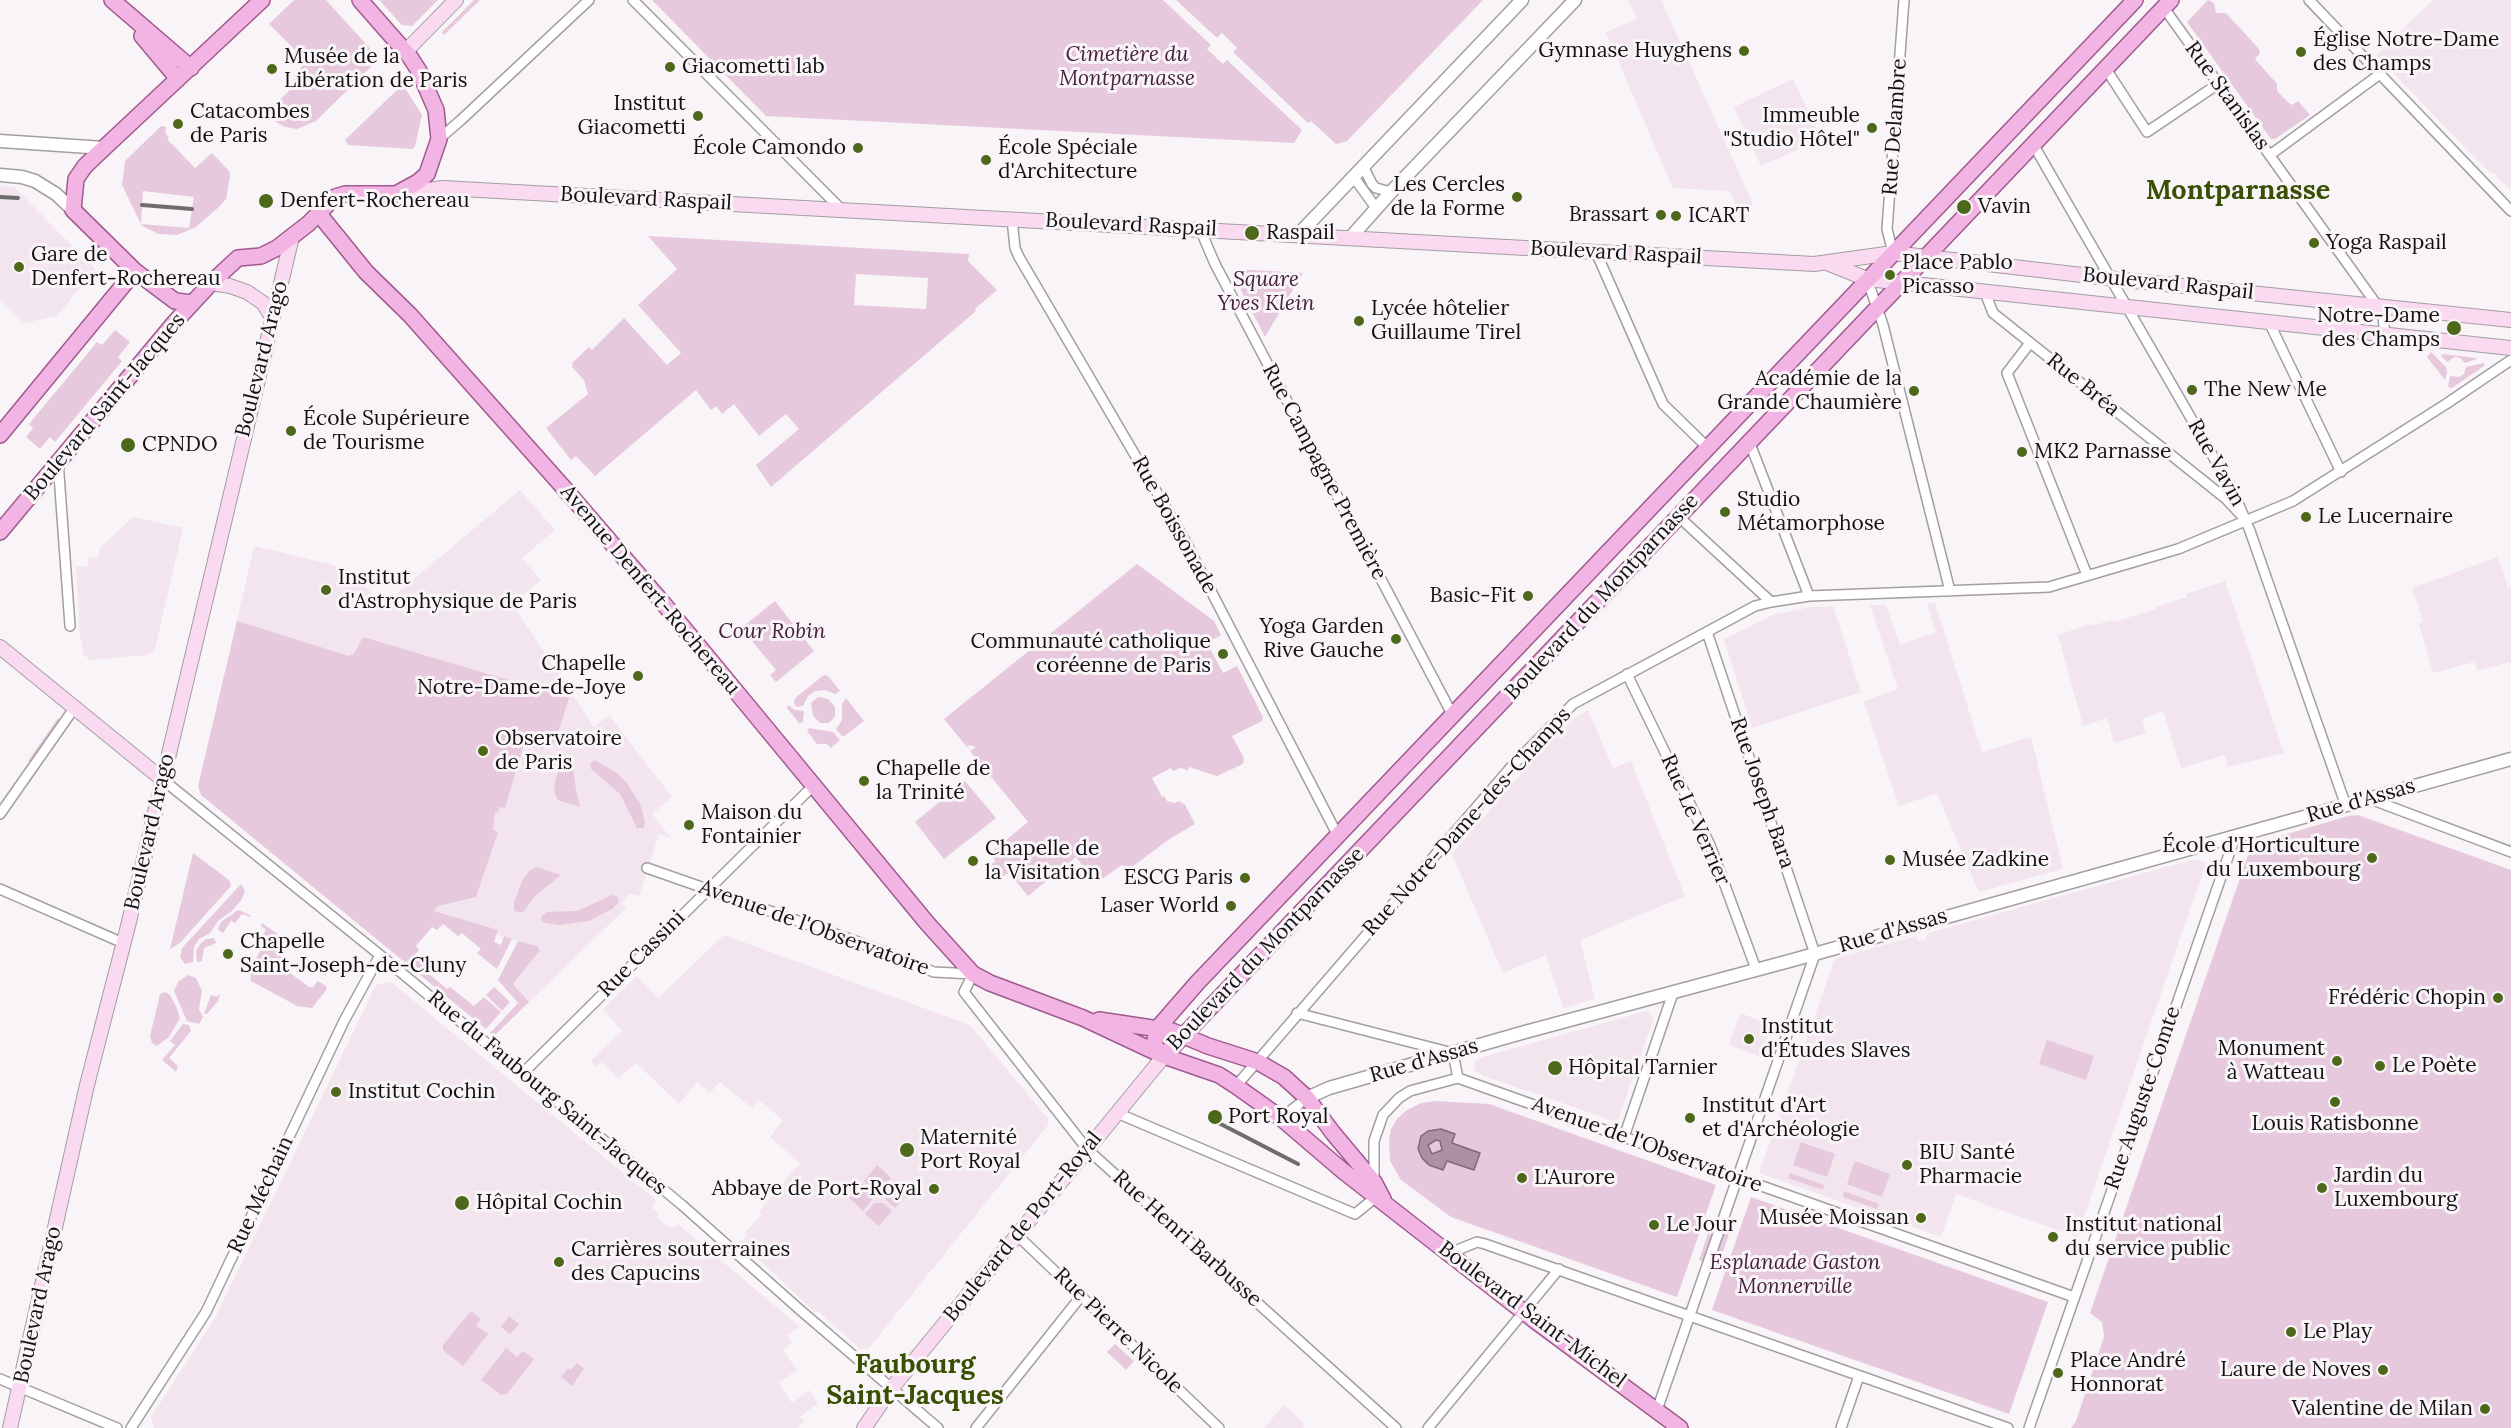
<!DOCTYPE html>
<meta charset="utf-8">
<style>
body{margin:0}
canvas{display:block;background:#f9f4f7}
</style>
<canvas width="2511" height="1428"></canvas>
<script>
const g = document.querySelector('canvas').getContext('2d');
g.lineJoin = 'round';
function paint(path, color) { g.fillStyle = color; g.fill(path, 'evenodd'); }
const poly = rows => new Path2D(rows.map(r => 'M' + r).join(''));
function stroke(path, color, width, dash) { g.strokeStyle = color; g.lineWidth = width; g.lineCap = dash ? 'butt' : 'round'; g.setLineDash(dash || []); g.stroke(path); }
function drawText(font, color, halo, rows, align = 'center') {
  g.font = font + ' Lora,serif'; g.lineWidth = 6; g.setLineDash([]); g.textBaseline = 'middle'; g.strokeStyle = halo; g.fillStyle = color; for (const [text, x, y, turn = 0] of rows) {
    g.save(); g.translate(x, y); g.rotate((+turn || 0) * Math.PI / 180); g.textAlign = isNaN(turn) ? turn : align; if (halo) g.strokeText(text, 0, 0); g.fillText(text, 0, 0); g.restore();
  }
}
paint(poly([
 [1628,0,1661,0,1753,204,1738,211,1730,191,1673,188,1606,32,1637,19],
 [2433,0,2511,0,2511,189,2498,179,2498,175,2491,173,2479,162,2376,55],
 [1793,79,1821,139,1761,166,1734,107],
 [0,186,14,187,95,269,57,316,24,323,0,299],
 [520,490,555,530,522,558,541,580,512,604,594,727,609,715,672,797,652,814,671,838,659,834,639,896,630,893,622,903,626,908,529,1002,513,984,540,949,538,947,497,934,497,930,433,911,223,682,254,546,334,565,356,586,361,582,383,605],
 [133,517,183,528,155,649,148,655,90,660,83,654,82,641,80,640,76,567,88,566,88,558,99,557,99,549],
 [2498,557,2508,588,2511,587,2511,666,2509,662,2477,671,2474,662,2433,673,2419,624,2423,621,2412,588],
 [2225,581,2284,753,2228,767,2225,755,2181,768,2163,711,2142,719,2146,733,2114,743,2107,718,2083,726,2058,635,2091,624,2092,626,2112,620,2114,622,2156,609,2156,607,2187,597,2186,594],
 [1927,603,1935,603,1982,752,2031,737,2063,869,1979,892,1937,793,1899,806,1864,701,1898,689,1870,605,1886,605,1900,645,1936,632],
 [1833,606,1861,692,1752,728,1724,639,1773,615,1811,607],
 [1588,710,1613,768,1631,761,1685,896,1580,940,1595,999,1563,1008,1546,955,1503,973,1452,854,1534,759,1575,718],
 [2195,859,2206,863,2077,1237,1956,1194,1941,1237,1759,1173,1835,959,1916,936,1918,941,1926,939,1928,933],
 [724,935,970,1025,1049,1120,1048,1125,869,1348,860,1349,818,1311,815,1312,740,1242,747,1235,745,1233,761,1215,759,1213,765,1204,800,1163,770,1137,783,1120,759,1100,752,1108,720,1082,710,1093,697,1082,679,1104,636,1063,618,1079,602,1062,596,1067,591,1061,622,1031,603,1009,637,976,658,998],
 [391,982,656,1200,652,1208,659,1214,657,1218,670,1228,679,1225,799,1326,787,1336,792,1342,783,1350,797,1370,779,1383,792,1403,809,1390,818,1403,800,1417,804,1421,797,1428,154,1428,151,1417,215,1318,376,985],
 [1647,1011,1654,1018,1617,1122,1484,1076,1474,1070,1475,1061,1483,1057],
 [1740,1013,1772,1025,1761,1057,1729,1045],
 [1284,1405,1305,1424,1303,1428,1264,1428]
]), '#f2e5ee');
paint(poly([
 [294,0,326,0,376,55,375,63,316,121,297,129,285,127,276,122,274,118,280,112,274,105,289,91,296,74,306,61,269,24],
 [379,0,438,0,412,26,402,25],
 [474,0,480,0,444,35,442,32],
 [652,0,1163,0,1211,45,1207,49,1223,64,1227,60,1302,130,1294,143,766,116],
 [1176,0,1483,0,1347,141,1336,144,1311,121,1308,123,1233,52,1237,48,1222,33,1217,38],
 [2208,0,2214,3,2216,13,2226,13,2259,49,2260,53,2255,59,2277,84,2277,91,2291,105,2298,101,2310,115,2275,139,2271,139,2187,22],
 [405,88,422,115,415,146,412,149,348,145,345,140,398,89],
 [161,126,166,127,165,133,169,137,167,139,195,168,212,153,229,171,230,176,226,199,220,206,196,227,177,235,159,234,142,226,122,185,125,161],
 [143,191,194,197,189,228,141,224],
 [648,236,969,254,968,261,997,290,975,309,976,311,771,487,756,465,799,429,786,414,759,436,734,404,722,414,716,406,711,410,696,390,595,476,576,456,571,460,546,428,588,394,584,380,572,367,573,365,572,363,589,347,592,350,624,318,667,365,681,353,638,305,677,269],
 [856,274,928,278,926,309,854,305],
 [1235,269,1303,273,1265,337,1232,273],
 [115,330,130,342,118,357,122,361,55,442,50,437,40,449,26,437,33,428,29,424,97,342,102,345],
 [2431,352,2446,367,2447,373,2445,380,2427,357],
 [2443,354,2476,358,2477,359,2465,363,2460,358,2455,357,2447,362,2441,356],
 [2483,363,2485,364,2484,366,2452,388,2448,387,2450,376,2459,377,2464,374,2466,367],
 [1137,564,1214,621,1221,635,1207,643,1223,673,1237,666,1263,717,1262,721,1232,736,1244,758,1243,764,1217,776,1189,767,1188,770,1180,768,1173,771,1171,768,1152,778,1162,797,1164,796,1167,801,1174,803,1180,801,1182,804,1184,803,1195,824,1168,840,1128,870,1122,865,1096,883,1076,857,1028,896,1010,874,1006,874,1001,878,990,865,996,861,989,854,1028,822,970,751,976,747,970,745,967,747,944,719],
 [775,601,814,651,776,682,770,675,776,670,747,635,740,640,735,633],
 [237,621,349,656,354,654,363,637,569,698,554,745,547,744,542,749,524,744,505,808,500,807,498,813,495,812,493,830,498,832,476,897,438,906,434,911,498,930,494,942,501,945,504,936,512,939,497,969,477,953,481,949,462,933,458,936,443,924,437,930,432,927,416,946,419,950,414,956,430,970,428,973,447,989,450,987,474,1006,484,997,501,1012,486,1029,201,795,198,786],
 [824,675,828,676,840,691,835,694,825,690,815,691,808,696,803,706,796,707,794,703,795,698],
 [818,697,828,699,835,707,835,716,829,723,820,723,813,716,811,703],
 [846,698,864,721,843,737,836,729,842,720,842,704],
 [788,705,795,710,804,711,803,722,799,723,787,708],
 [58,718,61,721,31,763,28,761],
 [809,728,833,732,840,740,831,748,827,744,817,744,807,731],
 [563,755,572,759,576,790,580,807,558,800,555,794,554,785],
 [595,760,617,773,627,783,640,804,645,822,644,828,637,828,620,794,591,769,590,764],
 [965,781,996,818,944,859,915,822],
 [2358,815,2511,870,2511,1428,2071,1428,2076,1421,2104,1337,2102,1322,2090,1313,2093,1304,2249,852,2257,843,2348,816],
 [193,853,229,880,231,886,180,943,170,949],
 [536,867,561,875,536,895,523,912,517,912,514,910,514,903,522,881,529,871],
 [241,884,245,891,242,899,233,910,218,921,210,933,199,939,194,947,193,962,185,964,180,957,182,948],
 [612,895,618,897,619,902,612,909,589,921,560,925,545,923,541,920,542,915,547,912,577,911],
 [238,910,250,915,251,917,242,914,235,923,231,921,223,933,219,930,218,928,221,922],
 [262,923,282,937,281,958,286,970,309,987,313,987,318,981,326,986,327,989,312,1008,297,1006,251,981,250,967,265,944,260,940,266,930,261,926],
 [214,938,216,943,204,948,202,961,197,962,196,951,200,944,206,939],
 [518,941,537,946,540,950,513,984,529,1002,494,1036,490,1033,518,1003,498,980],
 [188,975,196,978,202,991,199,1009,203,1017,199,1024,187,1021,174,991,178,982],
 [494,987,510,1002,502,1011,486,995],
 [165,992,170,995,176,1006,180,1018,169,1037,157,1046,152,1043,150,1036,160,994],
 [221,994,218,999,219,1000,207,1014,204,1014,211,995,216,997],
 [183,1024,189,1025,191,1031,169,1058,178,1066,176,1072,162,1060,175,1045,170,1041],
 [2047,1040,2094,1056,2086,1080,2039,1064],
 [1436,1101,1489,1104,1716,1185,1677,1297,1451,1217,1401,1180,1390,1161,1389,1140,1391,1129,1397,1119,1407,1110,1421,1103],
 [1801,1142,1835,1154,1827,1177,1793,1165],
 [1855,1161,1890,1174,1882,1197,1847,1184],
 [877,1165,891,1178,882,1189,873,1189,864,1181],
 [1790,1173,1824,1185,1823,1190,1788,1178],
 [894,1180,908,1193,895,1208,886,1200,884,1191],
 [862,1183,871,1191,872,1200,863,1211,849,1198],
 [1844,1191,1879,1204,1877,1209,1843,1197],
 [1751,1197,2048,1302,2009,1414,1712,1310],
 [874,1203,883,1203,892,1211,879,1226,865,1214],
 [1711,1225,1717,1227,1705,1262,1699,1260],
 [1724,1229,1730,1231,1718,1266,1712,1264],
 [471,1311,481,1319,476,1325,488,1334,463,1366,443,1350,443,1345],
 [509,1316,519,1324,510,1334,501,1327],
 [1115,1344,1134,1361,1126,1370,1107,1352],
 [506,1348,517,1357,523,1351,534,1359,507,1394,501,1395,481,1380],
 [577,1363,584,1368,572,1386,561,1377,568,1368,571,1370]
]), '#e6c9dd');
const water = poly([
 [1441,1129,1455,1134,1452,1143,1480,1153,1474,1170,1447,1161,1443,1170,1429,1165,1422,1158,1418,1149,1421,1136,1428,1131,1441,1129],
 [1436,1140,1440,1141,1442,1150,1432,1154,1428,1145,1436,1140]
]);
paint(water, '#ac90a4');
stroke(water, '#7e6a78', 1.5);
const minor = poly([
 [633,0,842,210],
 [2309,0,2511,211],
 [2164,8,2377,305,2383,316,2385,335],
 [2106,69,2147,132,2218,84],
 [439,139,461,120,589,0],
 [2033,144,2233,491,2250,531,2346,806],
 [2270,155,2380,74],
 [1363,166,1372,184,1376,188,1391,192],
 [1353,176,1376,208],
 [1012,219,1015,248,1019,257,1183,537,1337,834],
 [1200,229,1215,264,1452,714],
 [1596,252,1663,404,1707,447],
 [1893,253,1887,229,1904,0],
 [1867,279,1883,325,1950,591],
 [1984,290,1993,313,2225,498,2242,516],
 [2268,320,2341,472],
 [2030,343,2007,373,2087,575],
 [1749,441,1809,596],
 [58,461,70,626],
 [1678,516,1771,602],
 [1627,674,1710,845,1756,969],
 [162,779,380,955,682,1205,799,1309,938,1428],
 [2370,799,2511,852],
 [0,814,75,707],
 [647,868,858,942,934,972,973,974,964,992,1087,1149,1396,1428],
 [0,889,123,943],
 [1297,1013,1453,1053,1458,1078],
 [523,1073,813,786],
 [1236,1086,1512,766,1573,704,1755,606,1771,602,1809,596,2049,587,2178,549,2293,501,2446,404,2511,360],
 [1117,1113,1355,1214,1376,1197],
 [1281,1118,1307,1098],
 [1624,1137,1673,993],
 [1374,1181,1374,1141,1383,1115,1399,1098,1410,1091,1458,1078,2074,1297],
 [1017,1235,1219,1428],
 [1450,1253,1477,1242,1485,1244,2008,1428],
 [0,1379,117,1428],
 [1657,1410,1815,954,1707,632],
 [131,1428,206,1312,344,1021,380,955],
 [976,1428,1082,1295],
 [1428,1428,1559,1269],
 [1841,1428,1859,1376],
 [2029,1428,2235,837]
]);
const tertiary = poly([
 [0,141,104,148],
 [0,175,22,177,35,181,56,194,73,210],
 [1298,235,1522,0],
 [1351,237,1391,192,1575,0],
 [1307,1098,1329,1088,1525,1032,1793,960,2511,759]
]);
const secondary = poly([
 [406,51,456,0],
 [397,194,443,188,1814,264,1893,253,2125,280,2511,320],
 [1827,263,1867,279,2511,348],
 [211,283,230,286,247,292,263,303,272,317],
 [0,647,162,779],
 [10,1428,87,1085,128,926,292,237],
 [864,1428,891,1389,1164,1056]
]);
const primary = poly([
 [112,0,191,68],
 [142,36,178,79],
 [319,214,366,272,410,315,564,488,663,603,927,923,973,974,990,983,1083,1018,1164,1056,1219,1075,1236,1086,1281,1118,1343,1171,1534,1320,1680,1428],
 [192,303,175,301,135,271,73,210,76,179,85,166,104,148,262,0],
 [0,435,135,271],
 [0,532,175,322,211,283,238,258,261,256,277,248,308,224,335,197,345,194,396,194,418,182,427,174,439,139,436,110,419,71,410,57,360,0],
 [1099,1020,1172,1031,1208,1046,1258,1062,1284,1077,1307,1098,1333,1133,1374,1182,1383,1199],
 [1164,1056,2171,0],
 [1164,1056,1154,1045,1157,1029,1197,983,2135,0]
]);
stroke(minor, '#a39ea2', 12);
stroke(tertiary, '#a39ea2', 15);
stroke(secondary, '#a39ea2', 16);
stroke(primary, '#9f5b8e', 18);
stroke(minor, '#fff', 9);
stroke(tertiary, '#fff', 12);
stroke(secondary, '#f9daf1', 14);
stroke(primary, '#f2b5e3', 15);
stroke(poly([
 [0,197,18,198],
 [142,205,192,209],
 [1213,1120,1298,1164]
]), '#6f6c6e', 4);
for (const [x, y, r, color] of [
 [1744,51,6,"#4d681a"],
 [2301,52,6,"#4d681a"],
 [670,67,6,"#4d681a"],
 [272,69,6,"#4d681a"],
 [698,116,6,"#4d681a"],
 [178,124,6,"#4d681a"],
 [1872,128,6,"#4d681a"],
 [858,148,6,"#4d681a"],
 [986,160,6,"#4d681a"],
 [1517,197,6,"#4d681a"],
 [266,201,8,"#4d681a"],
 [1964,207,8,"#4d681a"],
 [1661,215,6,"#4d681a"],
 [1676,216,6,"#4d681a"],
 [1252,233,8,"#4d681a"],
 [2314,243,6,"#4d681a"],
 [19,267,6,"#4d681a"],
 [1890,275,6,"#4d681a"],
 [1359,321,6,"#4d681a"],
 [2454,328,8,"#4d681a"],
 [2192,390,6,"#4d681a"],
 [1914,391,6,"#4d681a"],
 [291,431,6,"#4d681a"],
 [128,445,8,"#4d681a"],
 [2022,452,6,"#4d681a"],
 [1725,512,6,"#4d681a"],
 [2306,517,6,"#4d681a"],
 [326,590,6,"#4d681a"],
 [1528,596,6,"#4d681a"],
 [1396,639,6,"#4d681a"],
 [1223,654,6,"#4d681a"],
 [638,676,6,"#4d681a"],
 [483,751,6,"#4d681a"],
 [864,781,6,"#4d681a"],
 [689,825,6,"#4d681a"],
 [2372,858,6,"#4d681a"],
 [1890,860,6,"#4d681a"],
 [973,861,6,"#4d681a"],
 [1245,878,6,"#4d681a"],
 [1231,906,6,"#4d681a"],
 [228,954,6,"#4d681a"],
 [2498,998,6,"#4d681a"],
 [1749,1039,6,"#4d681a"],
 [2337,1061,6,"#4d681a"],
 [2380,1066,6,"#4d681a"],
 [1555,1068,8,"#4d681a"],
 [336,1092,6,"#4d681a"],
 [2335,1102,6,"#4d681a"],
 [1215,1117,8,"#4d681a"],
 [1690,1118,6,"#4d681a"],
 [907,1150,8,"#4d681a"],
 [1907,1165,6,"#4d681a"],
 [1522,1178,6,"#4d681a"],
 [2322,1188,6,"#4d681a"],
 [934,1189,6,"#4d681a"],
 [462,1203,8,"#4d681a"],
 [1921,1218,6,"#4d681a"],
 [1654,1225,6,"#4d681a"],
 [2053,1237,6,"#4d681a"],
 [559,1262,6,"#4d681a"],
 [2291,1332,6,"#4d681a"],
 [2383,1370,6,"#4d681a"],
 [2058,1373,6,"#4d681a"],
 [2485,1409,6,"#4d681a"]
]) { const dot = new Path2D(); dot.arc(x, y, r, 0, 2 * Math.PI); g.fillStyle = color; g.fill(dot); stroke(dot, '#f9f4f7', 2); }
drawText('21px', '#131112', '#f9f4f7', [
 ["Église Notre-Dame",2313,40],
 ["des Champs",2313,64],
 ["Gymnase Huyghens",1732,51,"right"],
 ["Musée de la",284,57],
 ["Libération de Paris",284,81],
 ["Giacometti lab",682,67],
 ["Institut",686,104,"right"],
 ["Giacometti",686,128,"right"],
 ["Catacombes",190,112],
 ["de Paris",190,136],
 ["Immeuble",1860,116,"right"],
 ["\"Studio Hôtel\"",1860,140,"right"],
 ["École Camondo",846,148,"right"],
 ["École Spéciale",998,148],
 ["d'Architecture",998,172],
 ["Les Cercles",1505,185,"right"],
 ["de la Forme",1505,209,"right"],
 ["Denfert-Rochereau",280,201],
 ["Vavin",1978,207],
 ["Brassart",1649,215,"right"],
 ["ICART",1688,216],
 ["Raspail",1266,233],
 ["Yoga Raspail",2326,243],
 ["Gare de",31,255],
 ["Denfert-Rochereau",31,279],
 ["Place Pablo",1902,263],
 ["Picasso",1902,287],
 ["Lycée hôtelier",1371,309],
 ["Guillaume Tirel",1371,333],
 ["Notre-Dame",2440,316,"right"],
 ["des Champs",2440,340,"right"],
 ["Académie de la",1902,379,"right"],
 ["Grande Chaumière",1902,403,"right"],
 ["The New Me",2204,390],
 ["École Supérieure",303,419],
 ["de Tourisme",303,443],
 ["CPNDO",142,445],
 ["MK2 Parnasse",2034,452],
 ["Studio",1737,500],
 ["Métamorphose",1737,524],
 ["Le Lucernaire",2318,517],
 ["Institut",338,578],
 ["d'Astrophysique de Paris",338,602],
 ["Basic-Fit",1516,596,"right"],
 ["Yoga Garden",1384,627,"right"],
 ["Rive Gauche",1384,651,"right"],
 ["Communauté catholique",1211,642,"right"],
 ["coréenne de Paris",1211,666,"right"],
 ["Chapelle",626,664,"right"],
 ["Notre-Dame-de-Joye",626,688,"right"],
 ["Observatoire",495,739],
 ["de Paris",495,763],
 ["Chapelle de",876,769],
 ["la Trinité",876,793],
 ["Maison du",701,813],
 ["Fontainier",701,837],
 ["École d'Horticulture",2360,846,"right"],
 ["du Luxembourg",2360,870,"right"],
 ["Chapelle de",985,849],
 ["la Visitation",985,873],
 ["Musée Zadkine",1902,860],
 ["ESCG Paris",1233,878,"right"],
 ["Laser World",1219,906,"right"],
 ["Chapelle",240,942],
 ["Saint-Joseph-de-Cluny",240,966],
 ["Frédéric Chopin",2486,998,"right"],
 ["Institut",1761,1027],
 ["d'Études Slaves",1761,1051],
 ["Monument",2325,1049,"right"],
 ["à Watteau",2325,1073,"right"],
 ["Le Poète",2392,1066],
 ["Hôpital Tarnier",1568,1068],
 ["Institut Cochin",348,1092],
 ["Institut d'Art",1702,1106],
 ["et d'Archéologie",1702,1130],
 ["Port Royal",1228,1117],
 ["Louis Ratisbonne",2335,1124,"center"],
 ["Maternité",920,1138],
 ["Port Royal",920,1162],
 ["BIU Santé",1919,1153],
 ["Pharmacie",1919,1177],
 ["Jardin du",2334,1176],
 ["Luxembourg",2334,1200],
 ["L'Aurore",1534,1178],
 ["Abbaye de Port-Royal",922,1189,"right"],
 ["Hôpital Cochin",476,1203],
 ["Musée Moissan",1909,1218,"right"],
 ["Le Jour",1666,1225],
 ["Institut national",2065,1225],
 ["du service public",2065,1249],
 ["Carrières souterraines",571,1250],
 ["des Capucins",571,1274],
 ["Le Play",2303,1332],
 ["Place André",2070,1361],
 ["Honnorat",2070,1385],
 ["Laure de Noves",2371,1370,"right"],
 ["Valentine de Milan",2473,1409,"right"]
], 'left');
drawText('italic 21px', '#47203e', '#f9f4f7', [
 ["Cimetière du",1127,55],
 ["Montparnasse",1127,79],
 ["Square",1266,280],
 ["Yves Klein",1266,304],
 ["Cour Robin",772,632],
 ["Esplanade Gaston",1795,1263],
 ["Monnerville",1795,1287]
]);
drawText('21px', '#131112', '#f9f4f7', [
 ["Rue Stanislas",2227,96,54],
 ["Rue Delambre",1895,127,-86],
 ["Boulevard Raspail",646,199,3],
 ["Boulevard Raspail",1131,225,3],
 ["Boulevard Raspail",1616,253,3],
 ["Boulevard Raspail",2168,284,6],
 ["Boulevard Arago",262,359,-76],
 ["Rue Bréa",2083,385,39],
 ["Boulevard Saint-Jacques",105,407,-50],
 ["Rue Vavin",2216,463,61],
 ["Rue Campagne Première",1324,472,62],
 ["Rue Boissonade",1174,525,61],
 ["Avenue Denfert-Rochereau",650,590,50],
 ["Boulevard du Montparnasse",1602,597,-47],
 ["Rue Joseph Bara",1762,793,71],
 ["Rue d'Assas",2361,801,-16],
 ["Rue Le Verrier",1695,820,66],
 ["Rue Notre-Dame-des-Champs",1467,822,-48],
 ["Boulevard Arago",150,832,-77],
 ["Avenue de l'Observatoire",814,928,20],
 ["Rue d'Assas",1893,931,-16],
 ["Boulevard du Montparnasse",1266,949,-46],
 ["Rue Cassini",642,954,-45],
 ["Rue d'Assas",1424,1061,-16],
 ["Rue du Faubourg Saint-Jacques",547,1093,40],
 ["Rue Auguste Comte",2143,1098,-71],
 ["Avenue de l'Observatoire",1647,1145,20],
 ["Rue Méchain",261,1195,-65],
 ["Boulevard de Port-Royal",1023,1227,-51],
 ["Rue Henri Barbusse",1187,1239,42],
 ["Boulevard Arago",38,1305,-78],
 ["Boulevard Saint-Michel",1532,1315,37],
 ["Rue Pierre Nicole",1118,1331,44]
]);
drawText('bold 27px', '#395004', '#f9f4f7', [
 ["Montparnasse",2238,191],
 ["Faubourg",915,1365],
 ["Saint-Jacques",915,1396]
]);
</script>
